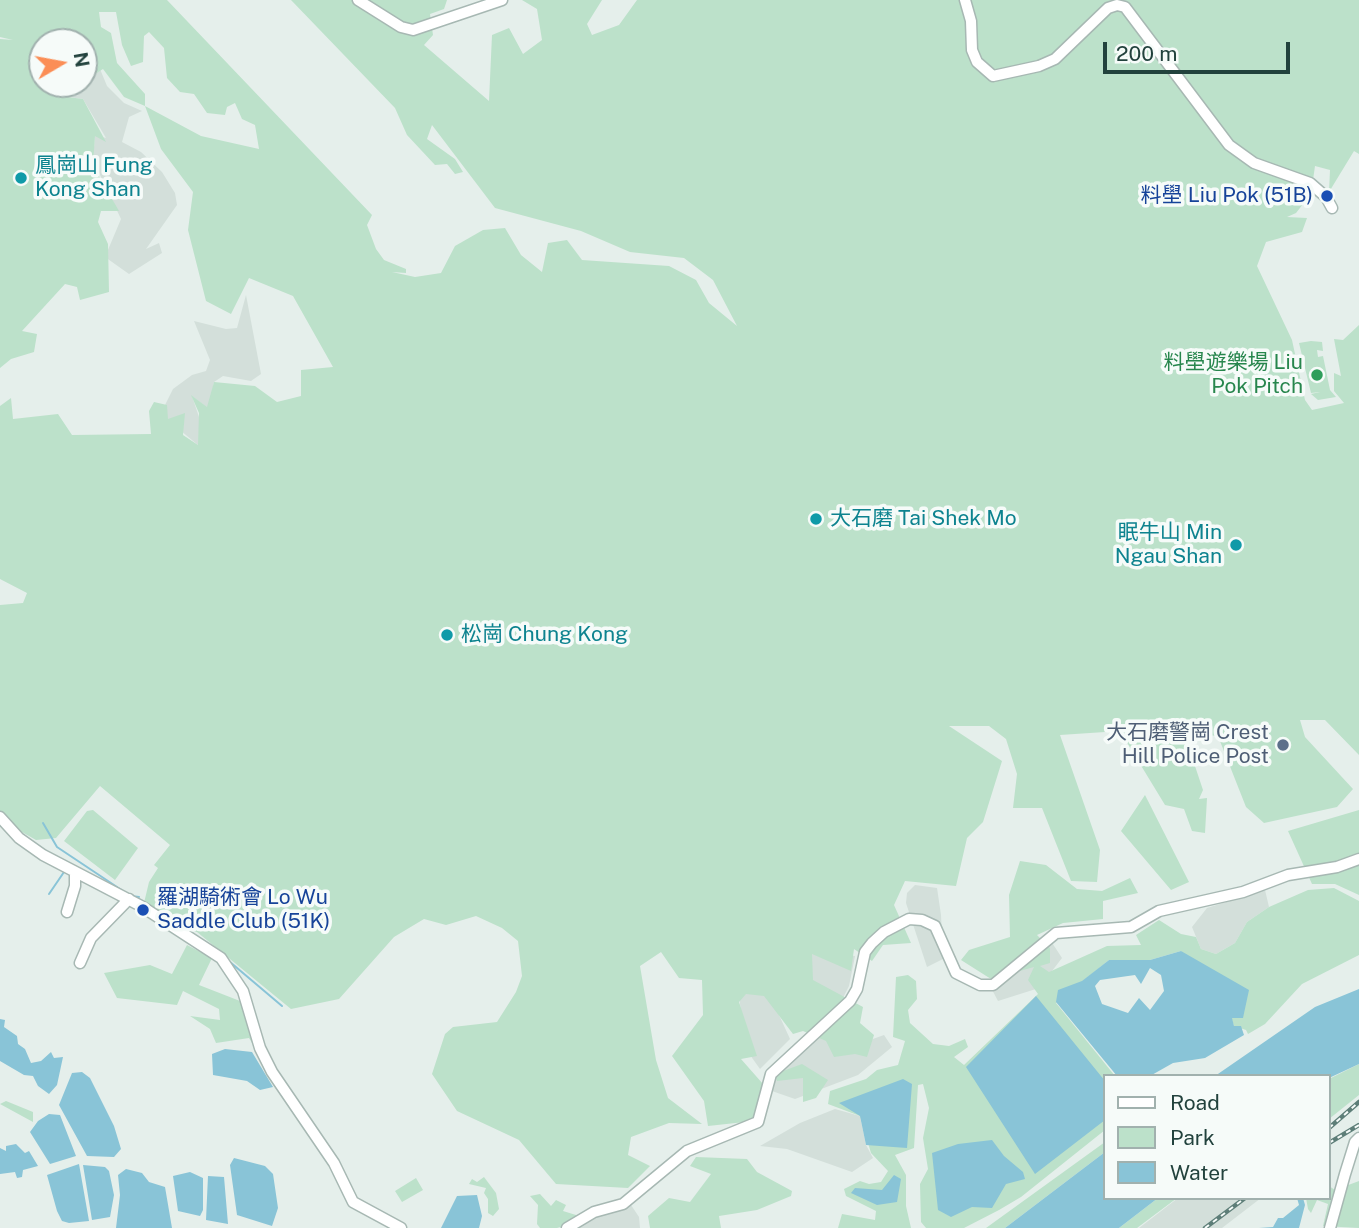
<!DOCTYPE html>
<meta charset="utf-8">
<style>
body{margin:0}
#map{position:relative;width:1359px;height:1228px;overflow:hidden;background:#e5efeb;font-family:"Public Sans",sans-serif}
canvas{display:block}
.legend{position:absolute;left:1103px;top:1074px;width:228px;height:126px;box-sizing:border-box;background:#f6fbf9;border:2px solid #a1b1ae;margin:0;padding:9px 12px;list-style:none;font-size:21px;color:#22423d}
.legend li{display:flex;align-items:center;gap:14px;height:35px}
.legend b{width:35px;border:2px solid #a1b1ae}
.north{position:absolute;left:28px;top:28px;width:70px;height:70px;box-sizing:border-box;background:#f6fbf9;border:2px solid #a1b1ae;border-radius:50%;rotate:80deg;font-size:19px;font-weight:700;line-height:28px;text-align:center;color:#22423d}
.north::after{content:'';display:block;margin:auto;width:24px;height:32px;background:#fb8e56;clip-path:polygon(50% 0,100% 100%,50% 72%,0 100%)}
.scale{position:absolute;left:1103px;top:42px;width:187px;height:32px;box-sizing:border-box;border:4px solid #22423d;border-top:0;padding-left:9px;font-size:21px;line-height:24px;white-space:nowrap;color:#22423d;-webkit-text-stroke:5px #f6fbf9;paint-order:stroke}
</style>
<div id="map">
<canvas width="1359" height="1228"></canvas>
<ul class="legend">
<li><b style="height:9px;background:#fff"></b>Road</li>
<li><b style="height:19px;background:#bce1ca"></b>Park</li>
<li><b style="height:19px;background:#89c4d7"></b>Water</li>
</ul>
<div class="north">N</div>
<div class="scale">200 m</div>
</div>
<script>
const g = document.querySelector('canvas').getContext('2d');
g.lineJoin = 'round';
function paint(path, color) { g.fillStyle = color; g.fill(path, 'evenodd'); }
const poly = rows => new Path2D(rows.map(r => 'M' + r).join(''));
function stroke(path, color, width, dash) { g.strokeStyle = color; g.lineWidth = width; g.lineCap = dash ? 'butt' : 'round'; g.setLineDash(dash || []); g.stroke(path); }
function drawText(font, color, halo, rows, align = 'center') {
  g.font = font + ' "Public Sans","Noto Sans SC",sans-serif'; g.lineWidth = 7; g.setLineDash([]); g.textBaseline = 'middle'; g.strokeStyle = halo; g.fillStyle = color; for (const [text, x, y, turn = 0] of rows) {
    g.save(); g.translate(x, y); g.rotate((+turn || 0) * Math.PI / 180); g.textAlign = isNaN(turn) ? turn : align; if (halo) g.strokeText(text, 0, 0); g.fillText(text, 0, 0); g.restore();
  }
}
paint(poly([
 [100,69,107,86,124,103,142,111,129,117,122,142,141,152,162,172,175,193,177,205,146,249,159,243,162,253,129,274,105,257,121,219,93,160,95,135,106,138,83,99,60,96,55,84,84,84,84,81],
 [246,295,261,374,251,381,223,376,214,382,209,409,192,396,199,417,199,446,167,419,164,407,173,389,192,375,206,371,210,360,194,321,226,329,237,328],
 [915,885,937,888,941,915,943,959,927,967,906,903,907,893],
 [1265,890,1269,907,1247,922,1235,943,1216,954,1201,949,1192,927,1207,908],
 [1047,935,1062,958,1039,988,998,1001,988,982],
 [778,947,855,956,849,986,841,1002,802,1027],
 [764,982,790,1039,760,1069,745,1048,738,986],
 [831,1024,842,1050,884,1035,892,1047,858,1075,795,1099,769,1090,784,1066],
 [835,1109,860,1116,866,1145,873,1158,852,1172,787,1149,760,1146,800,1123],
 [1178,1198,1261,1198,1222,1228,1139,1228],
 [631,1205,639,1217,640,1228,572,1228,606,1211]
]), '#d3dfda');
paint(poly([
 [0,0,167,0,372,215,367,225,376,249,384,260,406,269,406,273,392,272,415,277,441,273,455,246,483,230,505,228,521,255,542,272,548,243,567,240,582,260,669,266,696,280,709,303,737,326,713,280,684,258,630,252,581,231,495,208,432,125,427,139,455,159,463,172,455,174,447,164,435,165,407,135,395,108,291,0,447,0,444,9,430,14,433,35,424,45,489,101,492,35,509,28,523,54,542,40,537,9,522,0,602,0,587,24,592,35,619,25,637,0,1359,0,1359,154,1354,151,1329,192,1330,170,1315,166,1311,194,1296,213,1287,217,1307,218,1302,232,1266,242,1257,266,1292,340,1305,400,1312,410,1344,403,1334,391,1334,373,1341,376,1334,339,1343,340,1359,325,1359,755,1325,720,1300,720,1305,737,1353,789,1337,807,1264,823,1246,807,1218,736,1184,733,1203,790,1199,799,1207,798,1205,833,1192,831,1184,809,1165,805,1120,731,1060,735,1100,850,1097,882,1071,881,1042,808,1013,808,1017,774,1006,739,989,726,949,726,1002,761,983,822,967,838,956,886,905,881,894,905,911,943,883,945,872,961,854,949,851,971,812,954,813,980,863,1007,860,1023,874,1035,867,1057,855,1054,834,1057,826,1041,803,1031,793,1034,764,996,746,994,739,1002,757,1056,741,1059,763,1084,754,1121,708,1126,704,1101,672,1056,703,1015,702,980,679,978,661,952,640,966,656,1060,668,1098,702,1124,669,1123,631,1137,628,1155,650,1166,628,1188,556,1184,519,1140,457,1111,432,1074,445,1034,453,1027,497,1022,516,992,522,976,518,941,502,928,476,916,446,925,424,919,394,937,339,999,291,1009,197,932,180,927,144,903,149,882,158,868,154,865,170,845,100,786,56,838,36,840,13,827,0,811,0,605,23,603,27,593,0,579,0,406,11,398,13,419,58,414,72,435,151,434,149,411,154,402,167,405,168,419,185,413,183,435,198,445,199,413,191,395,207,407,214,382,255,386,277,402,301,396,301,370,333,367,293,296,249,278,231,314,206,301,188,230,193,192,161,149,145,106,124,97,103,69,84,81,84,42,42,42,42,84,55,84,60,96,83,99,106,142,95,136,93,166,119,211,101,211,98,222,108,244,109,292,80,300,77,287,65,284,22,331,37,334,34,352,11,359,0,368,0,39,13,40,0,37],
 [99,12,116,12,122,45,131,66,143,62,144,36,149,32,164,48,167,78,180,92,194,94,207,113,225,115,227,107,235,103,242,119,255,125,259,149,201,136,145,106,145,94,117,63,111,33,101,27],
 [1311,341,1322,342,1323,351,1317,350,1318,357,1323,356,1330,390,1336,397,1318,400,1311,394,1320,392,1311,393,1299,343],
 [1145,795,1189,882,1171,890,1121,831],
 [93,810,138,848,115,880,64,841,87,811],
 [1359,810,1359,895,1335,884,1312,884,1288,831],
 [1020,861,1046,865,1077,889,1102,891,1130,878,1138,893,1103,901,1103,919,1063,923,1037,935,1050,948,1050,963,1040,966,1049,972,1107,946,1141,945,1136,935,1159,920,1181,934,1196,937,1201,949,1216,954,1235,943,1247,922,1269,907,1308,890,1334,888,1359,901,1359,955,1302,984,1265,1024,1248,1034,1246,1030,1234,1026,1231,1017,1181,951,1150,960,1109,960,1056,1003,1115,1076,1105,1076,1105,1130,1021,1197,999,1210,964,1228,926,1228,921,1222,920,1184,928,1169,923,1138,929,1108,923,1084,918,1085,914,1148,895,1155,906,1175,906,1206,911,1228,838,1228,842,1214,875,1220,876,1211,846,1196,844,1189,860,1181,869,1184,881,1182,888,1171,871,1153,860,1116,828,1104,830,1091,866,1079,877,1070,898,1065,905,1041,893,1037,896,977,908,975,916,981,917,999,908,1010,910,1023,933,1044,949,1046,965,1039,968,1047,954,1057,964,1065,1038,994,1028,980,1034,967,991,979,961,960,969,950,1010,937,1009,895],
 [187,945,212,958,199,985,240,1001,263,1061,249,1038,216,1043,210,1029,190,1016,220,1020,219,1009,183,991,177,1005,117,998,104,973,150,965,172,974],
 [802,1064,828,1080,816,1098,803,1102,803,1078,777,1081,775,1074],
 [1359,1064,1359,1095,1329,1119,1329,1079],
 [6,1101,33,1112,33,1122,0,1104],
 [1105,1142,1105,1152,1005,1228,986,1228],
 [696,1157,747,1159,757,1172,792,1191,791,1196,757,1210,719,1216,721,1228,650,1228,648,1216,669,1198,690,1202,711,1174,690,1166],
 [484,1177,496,1193,499,1209,493,1216,488,1213,488,1199,484,1193,486,1188,469,1184,472,1179,477,1182],
 [416,1178,423,1190,402,1202,395,1191],
 [1359,1181,1359,1228,1323,1226,1328,1204,1317,1200,1311,1213,1308,1209,1306,1198,1329,1198,1329,1186,1335,1190],
 [540,1194,551,1206,556,1200,566,1205,563,1211,576,1215,577,1222,557,1228,540,1228,537,1224,538,1205,530,1196],
 [1158,1198,1177,1198,1137,1228,1119,1228]
]), '#bce1ca');
paint(poly([
 [1181,951,1249,990,1243,1018,1232,1018,1234,1026,1241,1026,1244,1035,1205,1058,1173,1063,1150,1076,1117,1076,1056,1002,1058,990,1082,981,1109,960,1150,960],
 [1150,968,1161,975,1164,991,1150,1010,1139,998,1128,1013,1102,1004,1095,986,1100,980,1135,975,1141,984],
 [1359,989,1359,1064,1329,1078,1215,1076,1315,1007],
 [1036,996,1105,1081,1105,1120,1035,1174,966,1067],
 [0,1019,5,1020,4,1027,17,1036,18,1044,25,1049,31,1063,41,1061,51,1052,54,1058,63,1057,57,1085,49,1094,38,1086,33,1076,24,1075,0,1061],
 [225,1049,252,1052,273,1087,260,1090,247,1081,213,1075,212,1054],
 [82,1072,90,1078,114,1126,121,1149,114,1157,87,1156,59,1105,72,1073],
 [903,1079,912,1084,907,1148,866,1145,860,1116,839,1103],
 [49,1114,60,1115,76,1156,50,1164,30,1132,38,1121],
 [992,1140,1004,1156,1023,1172,1025,1179,1006,1184,992,1208,972,1207,951,1217,938,1210,932,1153,958,1144],
 [16,1144,25,1153,29,1151,38,1166,23,1170,22,1177,17,1178,15,1172,0,1174,0,1148,6,1151,6,1146],
 [1105,1152,1105,1198,1158,1198,1119,1228,1005,1228],
 [234,1158,265,1166,273,1174,278,1208,272,1226,237,1215,230,1165],
 [79,1164,89,1221,69,1223,62,1221,57,1211,47,1175],
 [83,1165,105,1167,109,1171,114,1195,110,1217,92,1220],
 [126,1169,142,1173,149,1182,165,1187,172,1228,116,1228,120,1195,118,1175],
 [190,1172,203,1178,203,1210,200,1216,178,1211,173,1176],
 [894,1175,901,1179,897,1202,877,1205,851,1193,855,1188,882,1190],
 [208,1176,224,1177,228,1224,206,1220],
 [477,1195,482,1216,479,1228,441,1228,457,1196],
 [1297,1198,1303,1198,1305,1205,1299,1228,1259,1228,1273,1227,1278,1218,1283,1218,1299,1205]
]), '#89c4d7');
stroke(poly([
 [43,823,57,847,126,893],
 [49,894,64,872],
 [131,896,139,897],
 [162,914,198,937],
 [230,962,282,1006]
]), '#89c4d7', 2);
const minor = poly([
 [358,0,401,27,413,30,502,0],
 [965,0,971,21,972,50,977,62,993,76,1039,66,1055,59,1108,8,1117,5,1125,7,1229,145,1254,163,1310,183,1326,197,1332,208],
 [0,817,19,838,43,855,141,906,221,958,243,991,260,1048,272,1072,334,1163,353,1202,401,1228],
 [67,912,75,886,75,872],
 [80,963,91,938,129,899],
 [567,1228,594,1212,623,1204,687,1151,758,1122,771,1074,850,1001,857,989,865,952,872,943,884,932,909,919,922,920,935,926,956,973,980,985,993,985,1056,933,1131,927,1159,911,1243,892,1288,875,1337,867,1359,859],
 [1330,1228,1345,1174,1355,1142,1359,1138]
]);
stroke(minor, '#a7b8b3', 13);
stroke(minor, '#fff', 10);
const rail = poly([
 [1329,1128,1359,1102],
 [1329,1143,1359,1125],
 [1205,1228,1245,1198]
]);
stroke(rail, '#5d7e78', 4.5);
stroke(rail, '#f6fbf9', 2, [5]);
for (const [x, y, r, color] of [
 [21,178,7,"#0f9aa8"],
 [1327,196,7,"#1a4fb4"],
 [1317,375,7,"#2e9e5b"],
 [816,519,7,"#0f9aa8"],
 [1236,545,7,"#0f9aa8"],
 [447,635,7,"#0f9aa8"],
 [1283,745,7,"#5c6f8a"],
 [143,910,7,"#1a4fb4"]
]) { const dot = new Path2D(); dot.arc(x, y, r, 0, 2 * Math.PI); g.fillStyle = color; g.fill(dot); stroke(dot, '#f6fbf9', 2.5); }
drawText('21px', '#0d838f', '#f6fbf9', [
 ["鳳崗山 Fung",35,166],
 ["Kong Shan",35,190],
 ["大石磨 Tai Shek Mo",830,519],
 ["眠牛山 Min",1222,533,"right"],
 ["Ngau Shan",1222,557,"right"],
 ["松崗 Chung Kong",461,635]
], 'left');
drawText('21px', '#164399', '#f6fbf9', [
 ["料壆 Liu Pok (51B)",1313,196],
 ["羅湖騎術會 Lo Wu",157,898,"left"],
 ["Saddle Club (51K)",157,922,"left"]
], 'right');
drawText('21px', '#27864d', '#f6fbf9', [
 ["料壆遊樂場 Liu",1303,363],
 ["Pok Pitch",1303,387]
], 'right');
drawText('21px', '#4e5e75', '#f6fbf9', [
 ["大石磨警崗 Crest",1269,733],
 ["Hill Police Post",1269,757]
], 'right');
</script>
